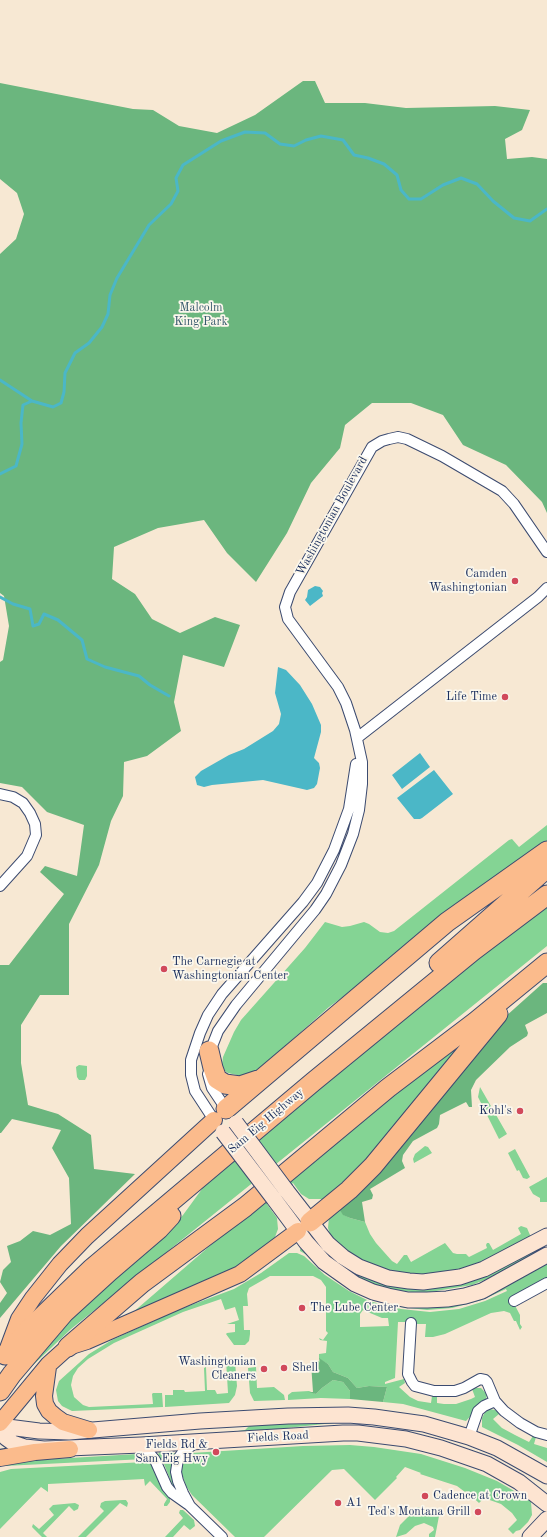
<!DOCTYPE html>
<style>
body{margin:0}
canvas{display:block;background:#f7e8d3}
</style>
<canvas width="547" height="1537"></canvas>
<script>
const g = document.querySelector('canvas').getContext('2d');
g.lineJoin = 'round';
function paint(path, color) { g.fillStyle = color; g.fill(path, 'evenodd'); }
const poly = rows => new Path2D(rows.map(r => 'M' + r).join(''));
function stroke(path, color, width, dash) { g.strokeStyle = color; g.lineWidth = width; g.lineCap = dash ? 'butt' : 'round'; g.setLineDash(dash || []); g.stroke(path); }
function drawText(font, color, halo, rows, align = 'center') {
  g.font = font + ' "Old Standard TT",serif'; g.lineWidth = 3.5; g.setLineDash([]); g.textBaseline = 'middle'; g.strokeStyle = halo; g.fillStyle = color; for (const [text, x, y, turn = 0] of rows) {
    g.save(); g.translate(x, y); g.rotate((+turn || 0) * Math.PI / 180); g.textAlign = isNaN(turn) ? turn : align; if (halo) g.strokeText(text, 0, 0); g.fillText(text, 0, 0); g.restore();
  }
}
paint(poly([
 [547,825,547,842,471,893,447,911,363,982,329,1007,249,1078,237,1082,237,1075,228,1073,225,1071,222,1065,223,1057,234,1032,241,1020,305,948,325,922,342,927,350,926,364,922,369,924,380,932,388,933,394,931,509,840,512,839,519,847],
 [547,904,547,946,71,1329,31,1367,3,1401,1,1401,1,1400,44,1344,174,1225,183,1215,210,1178,277,1120],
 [481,1024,358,1173,323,1199,309,1199,301,1194,293,1183,267,1204,277,1218,278,1229,275,1237,263,1251,244,1263,131,1314,263,1200],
 [79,1065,87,1066,87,1076,85,1080,79,1080,77,1077,76,1067],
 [480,1087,507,1134,499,1139,478,1097],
 [425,1146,428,1147,432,1153,414,1163,413,1159,415,1154],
 [515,1149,530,1177,527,1179,523,1178,519,1170,517,1171,508,1153],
 [547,1177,547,1202,540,1202,540,1198,533,1194,529,1187],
 [339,1209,344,1215,350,1218,365,1222,370,1234,376,1243,392,1261,397,1264,404,1255,407,1255,411,1262,445,1243,453,1253,457,1254,466,1254,469,1257,487,1248,486,1245,487,1243,489,1243,493,1250,521,1234,518,1228,521,1226,527,1228,530,1235,530,1237,491,1262,431,1277,392,1272,363,1261,350,1253,331,1237,328,1228,329,1217],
 [314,1239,406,1287,539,1249,539,1251,487,1279,472,1285,430,1292,412,1292,386,1289,361,1280,331,1259,313,1241],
 [300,1249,305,1250,372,1296,491,1295,547,1264,547,1278,511,1298,520,1315,520,1324,522,1327,520,1330,516,1321,514,1321,510,1313,504,1311,491,1313,445,1334,433,1337,425,1337,426,1324,417,1324,415,1322,398,1322,395,1378,385,1382,385,1384,404,1379,405,1383,399,1387,410,1397,418,1401,431,1403,432,1396,433,1395,437,1397,437,1403,444,1404,456,1404,471,1399,475,1397,472,1389,476,1388,481,1388,487,1394,486,1400,466,1421,403,1404,383,1402,387,1387,369,1386,357,1388,348,1378,333,1372,328,1364,319,1359,320,1362,311,1363,311,1362,319,1361,319,1354,326,1353,327,1341,320,1340,319,1338,323,1340,328,1333,326,1331,326,1287,321,1280,313,1276,270,1276,249,1288,247,1294,248,1306,243,1306,244,1330,250,1330,250,1334,249,1341,245,1345,234,1345,226,1334,227,1333,235,1332,235,1324,227,1324,239,1320,235,1307,225,1310,221,1299,183,1312,114,1343,88,1359,78,1368,73,1376,71,1385,74,1397,83,1405,89,1407,153,1404,152,1394,153,1393,162,1393,163,1407,72,1411,62,1406,58,1401,56,1390,59,1381,89,1354,112,1340,178,1310,234,1289,261,1273,289,1253,297,1253,304,1256,325,1275,349,1291,369,1301,401,1309,430,1312,459,1309,485,1301,507,1291,506,1289,482,1300,452,1308,427,1310,400,1307,367,1297,344,1286,324,1271,307,1255,300,1251],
 [363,1310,382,1318,388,1318,389,1326,360,1327,360,1314],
 [228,1358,233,1359,235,1362,237,1386,235,1395,229,1403,165,1407,165,1395,173,1395,173,1390,184,1390,185,1392,205,1391,204,1368,206,1367,207,1390,215,1390,217,1394,228,1393,226,1360],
 [256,1367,257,1388,274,1387,284,1395,285,1400,254,1401,250,1393,248,1368],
 [333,1380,343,1382,350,1391,350,1399,321,1398,288,1400,288,1395,292,1392,309,1391,316,1394,322,1388],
 [490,1409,495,1410,498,1412,499,1414,493,1419,502,1428,515,1435,529,1442,533,1436,536,1437,534,1444,547,1448,547,1462,518,1445,482,1427,482,1418,485,1412],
 [252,1423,334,1423,239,1433,238,1431,245,1430],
 [350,1445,374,1447,421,1454,465,1468,497,1481,528,1499,531,1502,532,1515,528,1522,520,1530,516,1531,513,1534,508,1529,517,1520,512,1513,501,1504,484,1498,479,1503,466,1491,465,1492,457,1486,420,1474,421,1473,405,1467,396,1477,397,1478,375,1500,344,1469,332,1470,264,1537,235,1537,192,1495,186,1486,182,1474,182,1464,183,1459,187,1455,191,1453,303,1446],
 [160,1452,175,1453,171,1470,176,1490,172,1484,164,1464,158,1454],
 [137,1454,146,1457,145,1459,4,1466,4,1462],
 [145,1462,152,1464,164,1490,170,1499,170,1502,167,1506,164,1506,164,1504,167,1499,150,1481,145,1486,144,1479,48,1484,48,1492,41,1487,0,1529,0,1472,11,1469],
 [123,1500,126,1500,128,1503,127,1507,120,1503,86,1537,78,1537,104,1511,100,1507,101,1503,105,1501],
 [75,1503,79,1505,78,1509,74,1511,69,1506,43,1533,47,1537,42,1537,32,1527,33,1524,39,1529,54,1515,49,1509,53,1505],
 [418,1507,439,1516,435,1537,429,1537,429,1534,434,1530,433,1527,424,1523,415,1526,406,1534,396,1537,400,1525],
 [180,1510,183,1510,194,1520,195,1526,190,1530,184,1525,173,1537,165,1537,183,1518,179,1513]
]), '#84d494');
paint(poly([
 [303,81,315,81,325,103,365,103,406,108,495,106,530,110,522,130,505,139,507,159,532,157,547,159,547,513,542,502,506,465,463,445,443,415,411,403,372,403,345,425,340,448,311,483,287,533,256,582,227,553,204,520,158,528,114,547,112,579,135,594,152,619,180,633,215,617,240,625,224,667,183,655,174,702,181,731,147,756,124,762,123,796,111,821,99,865,69,924,69,995,40,995,21,1025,21,1063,28,1105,58,1114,91,1135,94,1169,135,1174,61,1246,0,1318,0,1303,7,1293,0,1282,3,1270,11,1262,7,1246,20,1241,33,1231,50,1235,71,1224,69,1178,52,1148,61,1130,12,1119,1,1133,0,1133,0,965,9,965,64,894,40,872,45,866,77,876,84,825,47,812,22,787,0,783,0,662,3,660,9,626,4,596,0,593,0,254,16,239,24,214,17,193,0,179,0,83,133,109,153,110,179,126,217,133,255,115],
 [543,983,547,983,547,1013,525,1025,528,1033,527,1036,510,1047,476,1080,471,1090,472,1107,469,1107,466,1102,440,1115,439,1124,437,1128,413,1141,403,1155,402,1161,405,1168,370,1189,373,1195,372,1199,362,1202,365,1222,350,1218,343,1215,339,1209,505,1017],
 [319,1358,328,1364,333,1372,348,1378,357,1388,369,1386,387,1387,383,1402,350,1399,350,1391,343,1382,333,1380,322,1388,316,1394,309,1392,313,1392,311,1363,320,1362]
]), '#6bb67e');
paint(poly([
 [315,586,320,587,323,591,322,593,323,596,310,606,305,600,307,597,308,590],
 [278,667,286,670,300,685,312,704,321,725,321,732,314,758,319,763,320,768,317,784,314,788,307,790,263,780,212,785,204,787,197,785,195,777,201,771,229,755,244,749,273,731,279,724,281,714,275,693],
 [420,753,430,767,402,789,392,775],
 [434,770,453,794,422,818,420,819,414,819,397,798]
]), '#4bb7c7');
stroke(poly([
 [0,380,32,401],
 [0,474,16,466,22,444,21,423,23,405,32,401,53,407,61,403,64,392,65,373,75,353,89,343,102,327,108,314,110,295,117,278,149,225,171,204,178,191,176,178,183,165,221,141,245,132,265,133,280,144,294,146,306,140,321,136,343,140,354,155,368,158,384,164,397,175,401,190,409,199,421,199,443,185,461,178,477,184,493,201,514,218,530,221,547,209],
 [0,597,13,604,30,609,33,626,39,624,44,614,58,620,82,640,87,659,105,667,139,676,150,685,169,696]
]), '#4bb7c7', 3);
const street = poly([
 [357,738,538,597,547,588],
 [0,794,13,797,23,803,30,813,35,824,36,835,27,856,0,886],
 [209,1054,218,1031,236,1005,315,910,326,894,341,865,353,834,359,810,362,784,362,762,355,730,346,703,338,687,288,619,285,607,290,592,372,447,382,441,389,439,398,437,407,439,442,456,502,491,514,504,547,552],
 [208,1074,212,1088,226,1109],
 [214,1120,195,1091,191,1075,191,1060,200,1033,208,1015,222,994,303,902,317,883,334,850,349,809,356,764],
 [514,1301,547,1283],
 [411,1323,408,1374,412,1382,415,1386,434,1391,455,1391,464,1388,480,1379,485,1380,487,1382,495,1401,484,1406,478,1411,469,1437],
 [495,1401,504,1411,520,1423,536,1432,547,1435],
 [195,1443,183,1452,178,1459,176,1472,178,1481,183,1493,190,1506,222,1537],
 [141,1445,147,1450,155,1460,167,1487,172,1493,189,1505]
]);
const secondary = poly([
 [286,1190,328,1244,343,1257,359,1267,388,1278,409,1281,423,1282,460,1277,484,1269,547,1236],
 [274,1199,306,1242,324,1262,355,1284,373,1292,388,1296,408,1300,427,1300,447,1299,465,1296,482,1291,547,1255],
 [0,1426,39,1431,69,1432,200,1421,288,1416,348,1415,374,1417,424,1424,469,1437,497,1448,547,1476],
 [0,1430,6,1438,13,1443,25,1447,44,1449,141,1445,343,1433,358,1433,406,1439,441,1448,487,1464,519,1482,547,1504],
 [530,1537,547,1519]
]);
const primary = poly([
 [7,1351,19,1319,33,1298,60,1264,87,1236,214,1120],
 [48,1367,44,1396,45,1404,49,1411,56,1417,63,1422,89,1430],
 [0,1423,48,1365,68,1347,87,1341,240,1274,298,1231],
 [0,1458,35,1452,70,1449]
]);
const highway = poly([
 [439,963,547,868],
 [209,1051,213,1068,217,1079,225,1084,240,1086,258,1080],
 [226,1109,447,922,547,851],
 [310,1222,349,1190,373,1166,498,1014],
 [68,1347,142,1283,245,1207,388,1088,475,1022,547,963],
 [5,1355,30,1328,91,1269,313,1082,473,951,547,895],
 [0,1391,12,1374,64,1313,110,1271,159,1229,171,1216]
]);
stroke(street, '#3c4b70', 12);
stroke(secondary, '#3c4b70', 17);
stroke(primary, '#3c4b70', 18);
stroke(highway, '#3c4b70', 21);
stroke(street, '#fff', 10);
stroke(secondary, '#fde4d1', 15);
stroke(primary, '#fbbb8c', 16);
stroke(highway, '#fbbb8c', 19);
const secondaryBridge = poly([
 [236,1123,286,1190],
 [223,1132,274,1199]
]);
stroke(secondaryBridge, '#3c4b70', 17, []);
stroke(secondaryBridge, '#fde4d1', 15);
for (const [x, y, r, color] of [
 [515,581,4,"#d1495b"],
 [505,697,4,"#d1495b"],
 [164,969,4,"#d1495b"],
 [520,1111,4,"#d1495b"],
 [302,1308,4,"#d1495b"],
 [284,1368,4,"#d1495b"],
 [264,1369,4,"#d1495b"],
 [216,1452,4,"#d1495b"],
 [425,1496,4,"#d1495b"],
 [338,1503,4,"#d1495b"],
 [478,1512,4,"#d1495b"]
]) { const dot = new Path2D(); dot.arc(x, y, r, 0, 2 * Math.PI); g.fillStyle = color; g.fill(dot); stroke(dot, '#fbf7ec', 1.5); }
drawText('12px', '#35586c', '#fbf7ec', [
 ["Malcolm",201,308],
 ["King Park",201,322]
]);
drawText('12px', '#1b2f5e', '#fbf7ec', [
 ["Washingtonian Boulevard",332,516,-61],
 ["Sam Eig Highway",266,1121,-40],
 ["Fields Road",278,1437,-3]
]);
drawText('12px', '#1b2f5e', '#fbf7ec', [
 ["Camden",507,574],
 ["Washingtonian",507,588],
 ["Life Time",497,697],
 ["The Carnegie at",172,962,"left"],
 ["Washingtonian Center",172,976,"left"],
 ["Kohl's",512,1111],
 ["The Lube Center",310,1308,"left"],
 ["Washingtonian",256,1362],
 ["Cleaners",256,1376],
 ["Shell",292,1368,"left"],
 ["Fields Rd &",208,1445],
 ["Sam Eig Hwy",208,1459],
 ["Cadence at Crown",433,1496,"left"],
 ["A1",346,1503,"left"],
 ["Ted's Montana Grill",470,1512]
], 'right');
</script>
